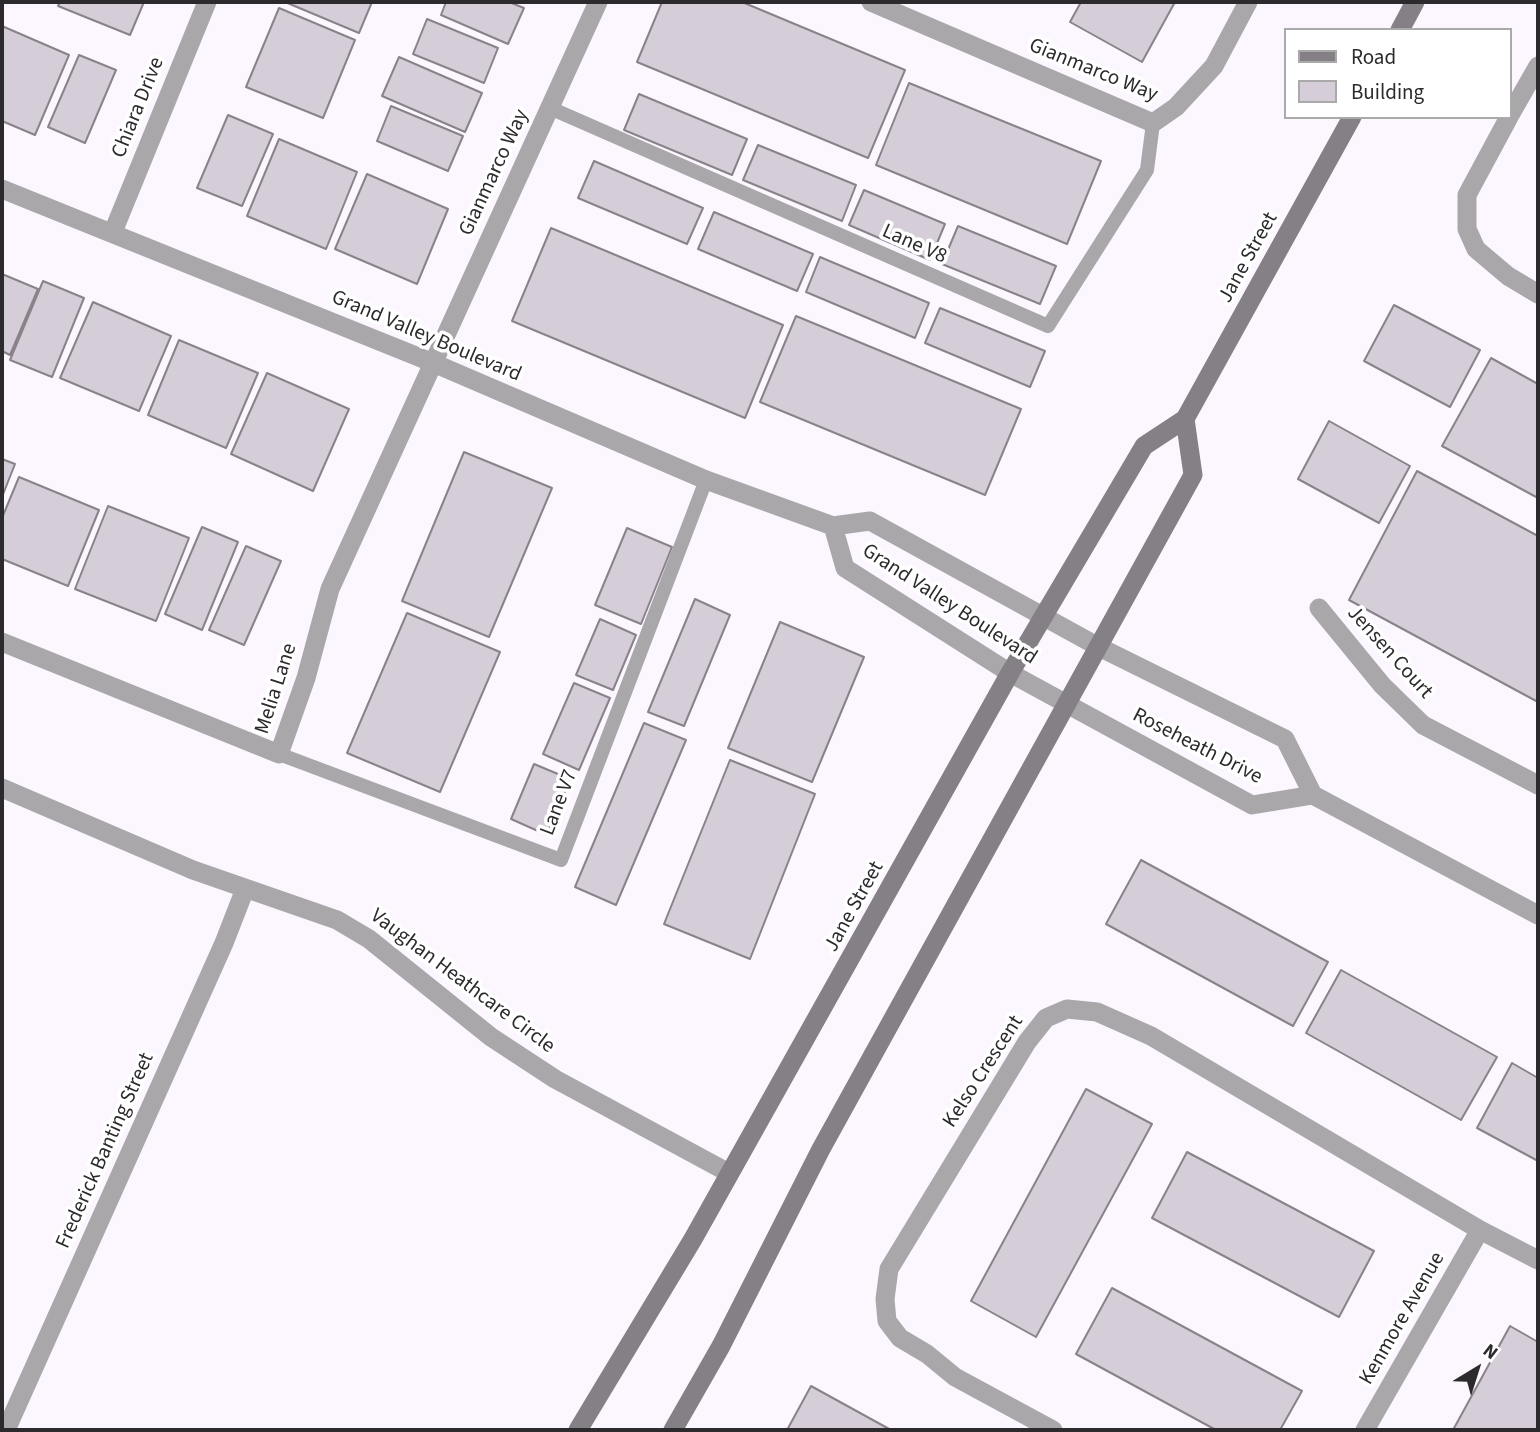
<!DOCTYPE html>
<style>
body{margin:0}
#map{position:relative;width:1540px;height:1432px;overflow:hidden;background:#fcf6fe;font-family:"Source Sans 3",sans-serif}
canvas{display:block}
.frame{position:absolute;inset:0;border:4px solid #2c2a2d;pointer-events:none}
.legend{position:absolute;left:1284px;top:28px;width:228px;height:91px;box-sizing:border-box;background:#fff;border:2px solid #abaaab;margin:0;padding:9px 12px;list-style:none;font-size:21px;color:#2c2a2d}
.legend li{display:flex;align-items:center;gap:14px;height:35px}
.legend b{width:35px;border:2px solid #abaaab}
.north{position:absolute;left:1442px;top:1334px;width:70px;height:70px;-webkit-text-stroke:5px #fff;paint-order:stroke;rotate:38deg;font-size:19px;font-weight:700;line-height:28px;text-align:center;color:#2c2a2d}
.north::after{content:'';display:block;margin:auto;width:24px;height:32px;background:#2c2a2d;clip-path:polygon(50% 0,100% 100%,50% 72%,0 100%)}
</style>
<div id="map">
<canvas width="1540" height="1432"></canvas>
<div class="frame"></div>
<ul class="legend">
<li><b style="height:9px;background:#848086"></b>Road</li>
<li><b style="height:19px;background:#d5ced8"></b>Building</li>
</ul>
<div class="north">N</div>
</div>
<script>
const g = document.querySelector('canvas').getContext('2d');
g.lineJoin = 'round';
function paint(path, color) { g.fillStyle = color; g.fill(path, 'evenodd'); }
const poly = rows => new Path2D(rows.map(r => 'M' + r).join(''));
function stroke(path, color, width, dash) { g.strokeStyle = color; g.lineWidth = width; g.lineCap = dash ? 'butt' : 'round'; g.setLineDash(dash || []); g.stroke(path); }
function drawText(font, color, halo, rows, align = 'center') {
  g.font = font + ' "Source Sans 3",sans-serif'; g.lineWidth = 7; g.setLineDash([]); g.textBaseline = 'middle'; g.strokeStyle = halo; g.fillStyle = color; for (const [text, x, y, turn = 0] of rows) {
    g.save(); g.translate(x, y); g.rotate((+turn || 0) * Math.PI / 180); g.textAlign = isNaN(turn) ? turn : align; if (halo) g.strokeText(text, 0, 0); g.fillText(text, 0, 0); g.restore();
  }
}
const building = poly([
 [60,2,144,2,130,35,58,6,60,2],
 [285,2,372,2,359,33,285,2],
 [446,2,509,2,524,8,508,44,441,15,446,2],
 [662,2,742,2,905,70,868,158,637,62,662,2],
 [1081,2,1175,2,1142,62,1070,22,1081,2],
 [279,8,355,40,323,118,246,87,279,8],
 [427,19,498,48,484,83,413,54,427,19],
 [2,26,69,55,35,135,2,121,2,26],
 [79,55,116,70,85,143,48,127,79,55],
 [399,57,482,93,465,132,382,96,399,57],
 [909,83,1101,161,1067,244,876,165,909,83],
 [639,94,747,139,732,175,624,130,639,94],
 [391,106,463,136,448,171,377,141,391,106],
 [228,115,273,134,242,206,197,188,228,115],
 [279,139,357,172,326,249,247,216,279,139],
 [758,145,856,185,842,221,743,180,758,145],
 [594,161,703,208,687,244,578,198,594,161],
 [367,174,448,209,417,284,335,249,367,174],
 [864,190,945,224,930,260,849,225,864,190],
 [714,212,813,254,797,291,698,249,714,212],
 [958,226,1056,266,1040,304,942,264,958,226],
 [551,228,783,325,745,418,512,321,551,228],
 [820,257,929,303,915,338,806,292,820,257],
 [2,274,38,289,10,355,2,351,2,274],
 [43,281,84,298,52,377,10,360,43,281],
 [93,302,171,336,139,411,60,378,93,302],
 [1394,305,1480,350,1450,407,1364,361,1394,305],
 [940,308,1045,351,1030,387,925,343,940,308],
 [796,316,1021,409,985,495,760,402,796,316],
 [179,340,258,373,226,448,148,415,179,340],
 [1491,358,1538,384,1538,498,1442,446,1491,358],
 [267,373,349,409,313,491,231,454,267,373],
 [1329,421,1410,466,1379,523,1298,479,1329,421],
 [464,452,552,488,489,637,402,601,464,452],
 [2,459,15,464,2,497,2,459],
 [1417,471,1538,536,1538,702,1349,600,1417,471],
 [19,477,99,510,68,586,2,559,2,518,19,477],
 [108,506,189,538,156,621,75,589,108,506],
 [202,527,238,542,202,630,165,614,202,527],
 [627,528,672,547,641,624,595,605,627,528],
 [246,546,281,561,244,645,209,630,246,546],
 [695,599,730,615,684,726,648,712,695,599],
 [407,613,500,652,440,792,347,753,407,613],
 [600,619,636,635,613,690,576,675,600,619],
 [780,622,864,657,812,782,728,748,780,622],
 [574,683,610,698,579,770,543,754,574,683],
 [644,723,686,740,616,905,575,887,644,723],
 [730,760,815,794,750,959,664,924,730,760],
 [534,764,570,779,547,835,511,819,534,764],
 [1141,860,1328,962,1293,1026,1106,924,1141,860],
 [1341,970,1497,1057,1461,1120,1306,1033,1341,970],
 [1512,1063,1538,1078,1538,1161,1477,1128,1512,1063],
 [1086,1089,1152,1124,1036,1337,971,1301,1086,1089],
 [1187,1152,1374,1251,1339,1317,1152,1218,1187,1152],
 [1112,1288,1302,1391,1280,1430,1216,1430,1076,1354,1112,1288],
 [1510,1326,1538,1342,1537,1430,1453,1430,1510,1326],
 [811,1386,891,1430,787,1430,811,1386]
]);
paint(building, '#d5ced8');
stroke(building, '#89828b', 2);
stroke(poly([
 [550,108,1048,326,1147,170,1153,123],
 [279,754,561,860,706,480]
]), '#aaa7ab', 14);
stroke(poly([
 [871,2,1153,123,1176,107,1214,66,1248,2],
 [1510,115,1538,66],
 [1509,117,1467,195,1467,229,1476,249,1508,276,1538,294],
 [2,189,431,362,706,480,833,526,870,521,1097,646,1285,739,1313,795,1538,915],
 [113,232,207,2],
 [833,526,845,568,1010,673,1252,805,1313,795],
 [1319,608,1382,685,1423,725,1538,785],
 [2,642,279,754,306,678,330,589,598,2],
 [2,788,193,870,337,920,369,939,491,1037,555,1079,729,1173],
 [6,1430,224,943,245,889],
 [1053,1430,955,1377,927,1354,900,1338,887,1321,885,1299,889,1269,1027,1042,1046,1018,1067,1009,1097,1012,1151,1036,1480,1230,1538,1260],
 [1365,1430,1480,1230]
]), '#aaa7ab', 19);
stroke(poly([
 [1400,30,1415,2],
 [578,1430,693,1239,1010,673,1144,446,1185,419,1352,117],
 [673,1430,721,1346,821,1149,1193,475,1185,419]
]), '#848086', 19);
drawText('21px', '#2c2a2d', '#fff', [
 ["Gianmarco Way",1093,71,22],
 ["Chiara Drive",139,108,-68],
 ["Gianmarco Way",495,173,-65],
 ["Lane V8",914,245,24],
 ["Jane Street",1249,258,-61],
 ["Grand Valley Boulevard",426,337,23],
 ["Grand Valley Boulevard",949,605,33],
 ["Jensen Court",1389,653,48],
 ["Melia Lane",277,689,-72],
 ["Roseheath Drive",1197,747,27],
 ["Lane V7",560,803,-69],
 ["Jane Street",855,907,-61],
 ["Vaughan Heathcare Circle",462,982,37],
 ["Kelso Crescent",984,1072,-57],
 ["Frederick Banting Street",106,1151,-66],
 ["Kenmore Avenue",1403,1319,-60]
]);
</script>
